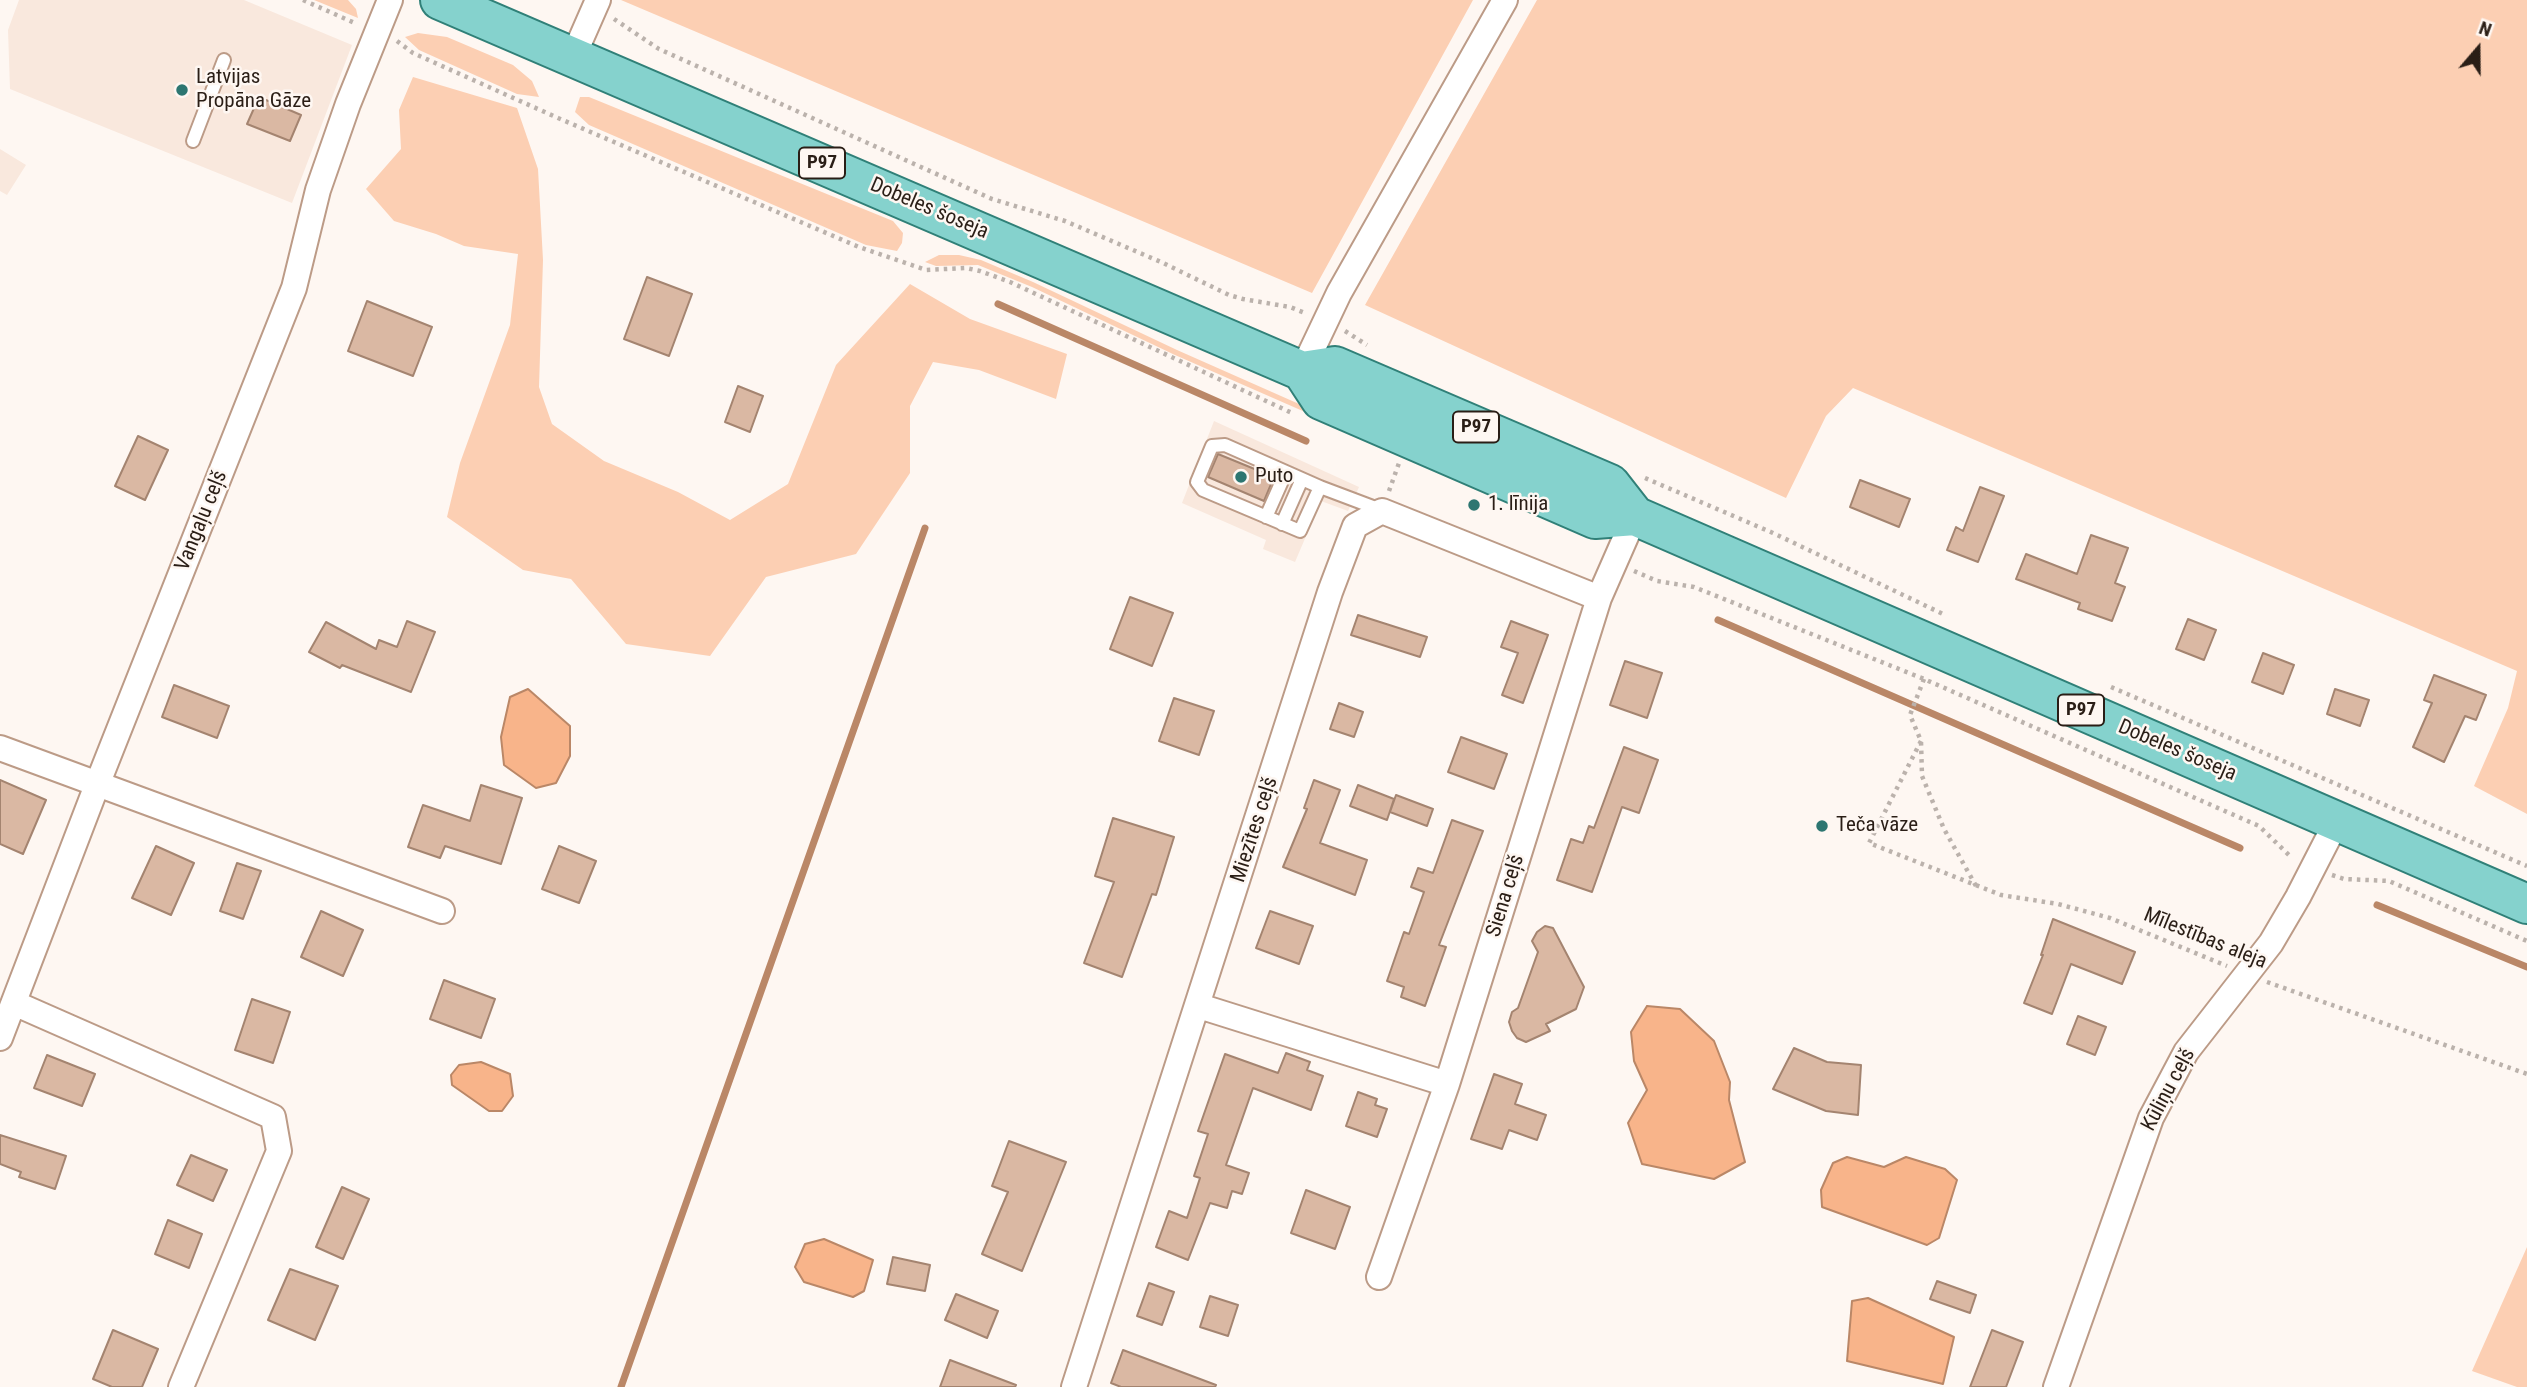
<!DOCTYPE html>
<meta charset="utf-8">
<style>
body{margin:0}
#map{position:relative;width:2527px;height:1387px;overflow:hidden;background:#fef7f2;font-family:"Roboto Condensed",sans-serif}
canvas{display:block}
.north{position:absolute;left:2443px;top:14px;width:70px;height:70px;-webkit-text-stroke:5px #fef7f2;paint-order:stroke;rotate:20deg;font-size:19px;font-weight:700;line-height:28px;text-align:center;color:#2a1e16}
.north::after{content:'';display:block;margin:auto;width:24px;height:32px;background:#2a1e16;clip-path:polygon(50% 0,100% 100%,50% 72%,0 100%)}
</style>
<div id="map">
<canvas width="2527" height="1387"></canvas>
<div class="north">N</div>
</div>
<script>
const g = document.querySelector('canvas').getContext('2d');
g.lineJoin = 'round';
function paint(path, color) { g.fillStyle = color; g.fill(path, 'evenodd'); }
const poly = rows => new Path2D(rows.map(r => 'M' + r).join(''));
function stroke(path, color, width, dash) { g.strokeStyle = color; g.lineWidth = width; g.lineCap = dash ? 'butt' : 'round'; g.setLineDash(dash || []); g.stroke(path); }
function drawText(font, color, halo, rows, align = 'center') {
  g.font = font + ' "Roboto Condensed",sans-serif'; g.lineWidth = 5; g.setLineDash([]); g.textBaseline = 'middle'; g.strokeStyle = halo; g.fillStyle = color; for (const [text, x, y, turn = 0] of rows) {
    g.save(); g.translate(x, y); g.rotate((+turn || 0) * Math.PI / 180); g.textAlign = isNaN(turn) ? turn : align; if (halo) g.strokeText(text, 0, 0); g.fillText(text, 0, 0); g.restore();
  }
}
paint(poly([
 [19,0,244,0,352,45,292,203,10,89,8,30],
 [0,149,26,165,7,195,0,191],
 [1214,421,1359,487,1348,511,1321,501,1295,562,1263,549,1266,540,1182,503]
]), '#f9e8dd');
paint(poly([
 [314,0,348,0,356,9,358,18],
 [621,0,1473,0,1312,293],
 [1537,0,2527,0,2527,814,2474,786,2508,708,2517,671,1853,388,1826,416,1786,498,1365,305],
 [418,33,447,37,513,65,532,81,539,97,517,94,419,50,405,37],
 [413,77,517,108,538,169,543,260,539,387,552,424,604,461,678,492,730,520,788,484,836,365,910,284,970,319,1067,354,1056,399,979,370,933,362,910,406,910,473,856,554,766,577,710,656,626,644,571,579,523,570,447,517,460,463,510,325,518,254,464,246,436,234,394,221,366,189,401,149,399,110],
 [580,97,589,97,893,221,903,233,902,243,897,251,866,245,589,125,575,112],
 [939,255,959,255,981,260,1033,282,1177,350,1342,423,1337,426,1175,355,1032,287,978,265,936,266,925,262],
 [2527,1247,2527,1387,2517,1387,2472,1371]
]), '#fccfb3');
const water = poly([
 [528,689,570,726,570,756,556,783,536,788,504,765,501,737,510,697,528,689],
 [1647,1006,1680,1009,1714,1041,1730,1082,1729,1100,1745,1162,1714,1179,1642,1164,1628,1123,1647,1090,1634,1061,1631,1032,1647,1006],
 [481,1062,510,1074,513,1096,502,1111,489,1111,452,1085,451,1075,459,1065,481,1062],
 [1847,1157,1884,1167,1906,1157,1945,1169,1957,1180,1939,1238,1927,1245,1822,1207,1821,1190,1833,1163,1847,1157],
 [824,1239,873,1260,864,1291,853,1297,804,1282,795,1267,805,1244,824,1239],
 [1868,1298,1954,1337,1943,1384,1847,1361,1852,1301,1868,1298]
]);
paint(water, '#f8b48a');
stroke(water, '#ba8767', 2);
stroke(poly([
 [998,304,1306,441],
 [1718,620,2240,848],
 [2377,905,2527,967],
 [621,1387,925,528]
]), '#ba8767', 7);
const building = poly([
 [259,97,301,115,290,141,247,124,259,97],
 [647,277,692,294,669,356,624,339,647,277],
 [367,301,432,327,413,376,348,351,367,301],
 [738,386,763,396,750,432,725,422,738,386],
 [138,436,168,450,145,500,115,486,138,436],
 [1218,454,1274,477,1264,501,1208,477,1218,454],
 [1860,480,1910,499,1899,527,1850,507,1860,480],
 [1980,487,2004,496,1978,562,1947,550,1956,527,1963,531,1980,487],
 [2091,535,2128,548,2115,583,2125,587,2112,621,2078,609,2080,603,2016,579,2026,554,2077,574,2091,535],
 [1130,597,1173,613,1152,666,1110,649,1130,597],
 [1358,615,1427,637,1420,657,1351,635,1358,615],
 [2188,619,2216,630,2204,660,2176,649,2188,619],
 [407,621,435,632,411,692,342,665,340,668,309,652,326,622,376,649,379,640,397,647,407,621],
 [1511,621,1548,635,1523,703,1502,695,1518,653,1501,647,1511,621],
 [2263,653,2294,665,2283,694,2252,682,2263,653],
 [1625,661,1662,673,1647,718,1610,705,1625,661],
 [2434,675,2486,695,2476,720,2465,716,2444,762,2413,747,2432,703,2424,700,2434,675],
 [174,685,229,706,217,738,162,717,174,685],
 [2335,689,2369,700,2360,726,2327,714,2335,689],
 [1174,698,1214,711,1199,755,1159,741,1174,698],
 [1339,703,1363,712,1354,737,1330,729,1339,703],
 [1461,737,1507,754,1494,789,1448,772,1461,737],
 [1624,747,1658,760,1639,813,1622,807,1592,892,1557,880,1571,839,1583,843,1589,826,1594,828,1624,747],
 [0,780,46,800,23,854,0,844,0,780],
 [1314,780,1340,790,1320,843,1367,860,1355,895,1283,867,1307,809,1304,808,1314,780],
 [481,785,522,798,501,864,445,846,440,858,408,847,423,805,470,821,481,785],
 [1358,785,1394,799,1387,820,1350,806,1358,785],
 [1396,795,1433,809,1427,826,1390,812,1396,795],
 [1113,818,1174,837,1156,895,1152,894,1122,977,1084,963,1114,882,1095,876,1113,818],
 [1452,820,1483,831,1439,945,1446,947,1425,1006,1401,997,1404,987,1387,981,1404,932,1409,934,1424,892,1411,887,1418,868,1433,873,1452,820],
 [156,846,194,863,171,915,132,898,156,846],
 [559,846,596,861,579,903,542,889,559,846],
 [237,863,261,871,243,919,220,911,237,863],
 [321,911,363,930,343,976,301,957,321,911],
 [1270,911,1313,926,1299,964,1256,948,1270,911],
 [2053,919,2135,952,2122,984,2071,964,2052,1014,2024,1003,2043,955,2041,955,2053,919],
 [1545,926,1553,928,1584,987,1576,1009,1546,1024,1550,1031,1526,1042,1517,1038,1512,1031,1509,1022,1512,1012,1518,1008,1538,952,1532,941,1537,932,1545,926],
 [444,980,495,999,481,1038,430,1019,444,980],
 [252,999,290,1012,273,1063,235,1050,252,999],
 [2078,1016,2106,1027,2095,1055,2067,1044,2078,1016],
 [1794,1048,1827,1062,1861,1065,1858,1115,1826,1111,1773,1089,1794,1048],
 [1286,1053,1310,1062,1307,1070,1323,1076,1311,1110,1253,1088,1226,1165,1249,1173,1242,1194,1232,1191,1227,1208,1210,1203,1188,1260,1156,1247,1169,1211,1187,1218,1200,1178,1194,1176,1208,1134,1198,1131,1225,1054,1278,1073,1286,1053],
 [47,1055,95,1074,82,1106,34,1088,47,1055],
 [1494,1074,1522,1084,1515,1104,1546,1115,1537,1140,1509,1130,1502,1149,1471,1139,1494,1074],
 [1358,1092,1377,1099,1375,1105,1387,1109,1377,1137,1346,1126,1358,1092],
 [0,1135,66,1156,55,1189,19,1177,21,1172,0,1164,0,1135],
 [1009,1141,1066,1162,1022,1271,982,1254,1008,1192,992,1186,1009,1141],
 [191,1155,227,1170,213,1201,177,1185,191,1155],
 [342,1187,369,1199,343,1259,316,1247,342,1187],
 [1306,1190,1350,1207,1335,1249,1291,1233,1306,1190],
 [168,1220,202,1234,189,1268,155,1254,168,1220],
 [893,1257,930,1265,925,1291,887,1284,893,1257],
 [290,1269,338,1286,315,1340,268,1320,290,1269],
 [1937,1281,1976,1295,1970,1313,1930,1299,1937,1281],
 [1149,1283,1174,1292,1162,1325,1137,1316,1149,1283],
 [956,1294,998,1311,987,1338,945,1320,956,1294],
 [1210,1296,1238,1305,1228,1336,1200,1327,1210,1296],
 [113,1330,158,1349,142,1387,112,1387,93,1379,113,1330],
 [1992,1330,2023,1342,2006,1387,1970,1387,1992,1330],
 [1123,1350,1216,1385,1215,1387,1121,1387,1111,1383,1123,1350],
 [950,1360,1016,1385,1015,1387,940,1387,950,1360]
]);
paint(building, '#dab8a3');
stroke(building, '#a48470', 2);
const lane = poly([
 [193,141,224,60],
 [1320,487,1300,531,1203,490,1197,482,1212,446,1225,445,1320,487,1381,510],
 [1266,517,1286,472],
 [1282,524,1302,479]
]);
const street = poly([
 [573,57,598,0],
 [1302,371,1339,293,1505,0],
 [0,748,442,911],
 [14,1003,273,1117,279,1151,181,1387],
 [1199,1006,1447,1084],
 [0,1038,97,785,294,288,318,190,348,104,390,0],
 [1379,1277,1447,1084,1599,598,1635,516],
 [1074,1387,1330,592,1355,526,1382,511,1599,598],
 [2056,1387,2151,1118,2186,1052,2271,943,2298,897,2337,821]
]);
const primary = poly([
 [440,0,1302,371,1335,366,1610,484,1635,516],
 [1302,371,1321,400,1595,519,1635,516,2527,904]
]);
stroke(lane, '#bc9b87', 16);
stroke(street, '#bc9b87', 28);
stroke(primary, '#308078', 42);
stroke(poly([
 [303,0,357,24],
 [614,19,659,49,992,199,1065,221,1161,262,1229,295,1243,299,1290,307,1305,313],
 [397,41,413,53,558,118,859,247,926,270,966,268,980,271,1010,282,1292,413],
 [1345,331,1367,345],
 [1645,478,1773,533,1943,614],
 [1389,491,1399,463],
 [1634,571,1657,581,1694,587,1924,679,2259,826,2292,858],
 [1924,679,1910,715,1921,741,1922,776,1944,829,1976,886],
 [2111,687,2527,866],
 [1921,741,1869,843,2001,895,2058,904,2110,918,2227,966],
 [2332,875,2344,879,2389,881,2527,941],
 [2267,982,2527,1074]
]), '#bbb2ac', 4.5, [3.5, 5]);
stroke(lane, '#fff', 12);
stroke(street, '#fff', 24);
stroke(primary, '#85d2cd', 38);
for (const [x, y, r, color] of [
 [182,90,7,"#2d7671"],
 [1241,477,7,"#2d7671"],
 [1474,505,7,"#2d7671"],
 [1822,826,7,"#2d7671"]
]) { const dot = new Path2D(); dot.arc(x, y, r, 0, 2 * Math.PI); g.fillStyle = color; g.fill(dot); stroke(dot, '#fef7f2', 2.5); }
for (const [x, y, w] of [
 [822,163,46],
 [1476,427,46],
 [2081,710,46]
]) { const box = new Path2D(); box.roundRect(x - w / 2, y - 15.5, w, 31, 5); g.fillStyle = '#fef7f2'; g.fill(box); stroke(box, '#2a1e16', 2); }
drawText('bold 19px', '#2a1e16', null, [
 ["P97",822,163],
 ["P97",1476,427],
 ["P97",2081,710]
]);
drawText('21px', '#2a1e16', '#fef7f2', [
 ["Latvijas",196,78],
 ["Propāna Gāze",196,102],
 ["Puto",1255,477],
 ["1. līnija",1488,505],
 ["Teča vāze",1836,826]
], 'left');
drawText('21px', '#2a1e16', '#fef7f2', [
 ["Dobeles šoseja",929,209,23],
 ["Vangaļu ceļš",202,521,-68],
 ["Dobeles šoseja",2177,751,23],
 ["Miezītes ceļš",1255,830,-72],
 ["Siena ceļš",1506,896,-73],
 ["Mīlestības aleja",2205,939,22],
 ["Kūliņu ceļš",2169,1090,-62]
]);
</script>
